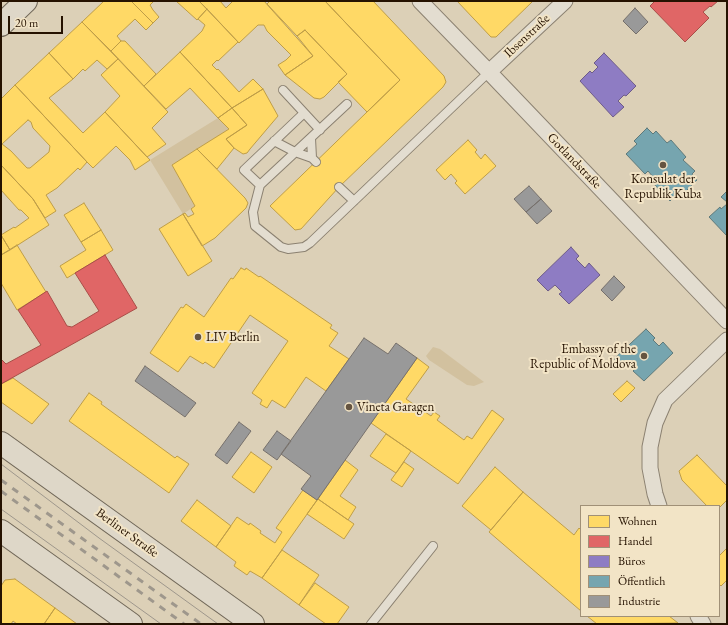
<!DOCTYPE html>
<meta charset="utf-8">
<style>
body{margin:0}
#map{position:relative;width:728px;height:625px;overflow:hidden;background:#dcd0b7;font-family:"EB Garamond",serif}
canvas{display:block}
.frame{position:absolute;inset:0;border:2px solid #251200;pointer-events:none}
.legend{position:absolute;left:580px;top:505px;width:140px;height:112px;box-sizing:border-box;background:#f2e4c6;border:1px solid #a09077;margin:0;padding:5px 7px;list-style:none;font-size:12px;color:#251200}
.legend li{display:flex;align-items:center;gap:8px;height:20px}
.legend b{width:20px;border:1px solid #a09077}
.scale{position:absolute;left:8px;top:16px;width:55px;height:18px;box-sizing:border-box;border:2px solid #251200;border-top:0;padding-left:5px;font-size:12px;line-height:14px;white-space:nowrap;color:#251200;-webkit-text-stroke:3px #f2e4c6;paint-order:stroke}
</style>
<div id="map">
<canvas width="728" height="625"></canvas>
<div class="frame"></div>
<ul class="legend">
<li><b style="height:11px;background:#ffd966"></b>Wohnen</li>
<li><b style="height:11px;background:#e06666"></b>Handel</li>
<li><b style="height:11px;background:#8e7cc3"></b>Büros</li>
<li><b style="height:11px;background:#76a5af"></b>Öffentlich</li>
<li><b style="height:11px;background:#999"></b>Industrie</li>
</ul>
<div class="scale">20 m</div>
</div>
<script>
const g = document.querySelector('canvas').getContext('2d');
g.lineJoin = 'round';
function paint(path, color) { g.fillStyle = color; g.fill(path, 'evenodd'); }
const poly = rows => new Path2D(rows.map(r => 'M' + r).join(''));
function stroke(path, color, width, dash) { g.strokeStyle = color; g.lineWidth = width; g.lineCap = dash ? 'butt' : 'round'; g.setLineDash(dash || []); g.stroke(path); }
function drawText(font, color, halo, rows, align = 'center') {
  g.font = font + ' "EB Garamond",serif'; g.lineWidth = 4; g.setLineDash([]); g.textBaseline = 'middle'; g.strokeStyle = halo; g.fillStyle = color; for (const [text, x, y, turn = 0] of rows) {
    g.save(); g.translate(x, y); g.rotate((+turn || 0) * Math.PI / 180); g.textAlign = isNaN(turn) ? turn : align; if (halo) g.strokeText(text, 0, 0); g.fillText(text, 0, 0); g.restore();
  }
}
paint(poly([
 [218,118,229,129,172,165,195,206,183,214,150,160],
 [433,347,440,349,484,382,474,386,467,385,429,360,426,356]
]), '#d2c19f');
const homes = poly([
 [104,1,131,1,153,23,146,30,135,19,117,36,121,41,111,51,82,22,104,1],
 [131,1,154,1,150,5,153,10,159,17,153,23,131,1],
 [176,1,199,1,207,9,197,20,176,1],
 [199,1,220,1,226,8,233,1,264,1,313,56,285,75,278,65,286,60,291,55,267,31,264,25,258,25,239,43,199,1],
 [270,1,325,1,400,80,367,112,338,82,347,74,305,30,297,36,267,4,270,1],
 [325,1,373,1,444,76,446,82,443,87,339,187,301,229,295,230,270,206,400,80,325,1],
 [457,1,533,1,496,37,491,37,457,1],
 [207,9,238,42,218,61,217,60,212,65,217,70,218,69,239,92,253,79,263,89,232,108,180,52,202,31,205,25,198,19,207,9],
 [82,22,118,59,107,69,97,60,85,71,83,69,73,79,49,53,82,22],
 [305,30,347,74,324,97,320,99,314,98,285,75,313,56,297,36,305,30],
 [121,41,125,41,156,74,144,86,111,51,121,41],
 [180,52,232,108,218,118,190,88,166,109,144,86,180,52],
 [49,53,73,79,49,98,83,133,105,112,150,160,135,170,130,160,116,146,93,168,87,162,15,85,49,53],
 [118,59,168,112,152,128,166,144,147,157,105,112,120,96,101,75,118,59],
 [15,85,87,162,80,170,78,168,57,188,46,195,56,211,45,218,33,199,1,165,1,99,15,85],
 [28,120,31,122,33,128,50,146,49,152,30,168,27,168,11,151,2,144,28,120],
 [263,89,278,116,250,149,247,153,243,154,234,148,226,139,247,125,232,108,263,89],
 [232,108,247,125,226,139,234,148,217,169,197,149,229,129,218,118,232,108],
 [468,140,477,150,475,152,481,159,485,154,496,166,465,194,455,183,457,181,451,174,445,180,436,170,468,140],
 [197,149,245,198,248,203,246,208,215,238,202,246,183,214,185,213,188,217,194,214,191,209,195,206,172,165,197,149],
 [1,165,33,199,49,225,10,250,1,235,14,227,15,228,29,218,21,210,19,210,1,190,1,165],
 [84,203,101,230,81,242,64,215,84,203],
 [183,214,212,261,188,276,159,229,183,214],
 [101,230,113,250,67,278,60,266,86,250,81,242,101,230],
 [1,235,10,250,1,255,1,235],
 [17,245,46,292,17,310,1,283,1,255,17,245],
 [241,268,245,270,246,268,259,277,260,276,332,325,330,328,338,333,329,346,349,359,326,391,306,377,285,408,272,400,267,408,260,404,262,400,252,393,288,341,250,315,214,368,205,362,203,364,190,356,178,372,150,353,181,307,183,308,186,304,204,317,231,278,233,279,241,268],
 [417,358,429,367,406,399,431,416,434,412,440,416,437,420,464,440,467,436,472,439,492,410,504,419,458,484,371,423,417,358],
 [13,378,49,404,32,424,1,402,1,384,13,378],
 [627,381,635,388,621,402,613,394,627,381],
 [89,393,102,402,101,404,175,458,177,456,189,464,169,493,69,421,89,393],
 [386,434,411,451,396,473,370,456,386,434],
 [251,452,272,467,254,493,232,477,251,452],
 [697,455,727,486,727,500,719,508,719,506,707,506,682,480,679,471,697,455],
 [345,460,358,470,340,496,356,507,348,520,318,499,345,460],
 [404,462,414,469,402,487,391,480,404,462],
 [495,467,523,492,491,530,462,506,495,467],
 [303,490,317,500,262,578,250,571,247,575,234,566,236,562,216,547,237,517,249,525,250,523,261,531,260,533,275,543,282,532,276,528,303,490],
 [523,492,574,535,579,528,581,530,581,611,489,532,523,492],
 [318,499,354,524,344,539,307,514,318,499],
 [197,500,231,526,216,547,181,521,197,500],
 [727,548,727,580,721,586,719,584,719,556,727,548],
 [282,550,319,575,299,605,262,578,282,550],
 [15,579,55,608,44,624,17,624,13,621,11,624,1,624,1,586,5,580,15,579],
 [315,583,349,607,337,624,326,624,299,605,315,583],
 [55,608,77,624,44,624,55,608],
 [587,616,669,616,678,623,597,624,587,616]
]);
paint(homes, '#ffd966');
stroke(homes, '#be9d47', 1);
const shops = poly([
 [655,1,718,1,711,7,710,6,703,12,709,18,685,42,650,6,655,1],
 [105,255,137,308,1,384,1,359,6,364,41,345,18,310,47,291,67,326,72,327,99,311,75,273,105,255]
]);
paint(shops, '#e06666');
stroke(shops, '#a84d47', 1);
const offices = poly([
 [604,53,636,86,626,96,624,95,618,101,624,107,613,117,580,81,590,71,592,73,598,67,594,63,604,53],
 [571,247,579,256,576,259,585,268,589,263,600,275,569,304,559,294,562,292,555,285,548,291,537,280,571,247]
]);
paint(offices, '#8e7cc3');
stroke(offices, '#6e5c88', 1);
const public = poly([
 [647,128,653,134,656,131,667,143,671,140,686,157,683,160,695,171,692,174,697,180,684,193,681,190,670,201,651,181,654,178,648,171,645,174,626,154,637,144,634,141,647,128],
 [727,191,727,202,721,197,727,191],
 [727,204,727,236,709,217,720,207,721,209,727,204],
 [646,329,655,338,653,340,659,346,663,342,673,353,644,381,633,371,636,368,630,363,623,369,614,359,646,329]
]);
paint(public, '#76a5af');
stroke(public, '#5e797a', 1);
const industry = poly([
 [635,8,648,22,636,34,623,21,635,8],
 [529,186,541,199,526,212,514,199,529,186],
 [541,199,552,211,537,224,526,212,541,199],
 [614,276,625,287,612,301,601,290,614,276],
 [364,338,388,354,396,343,417,358,317,500,301,489,311,476,281,454,364,338],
 [145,366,196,403,185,417,135,381,145,366],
 [239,422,251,431,227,464,215,455,239,422],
 [277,431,291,441,277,460,263,450,277,431]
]);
paint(industry, '#999');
stroke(industry, '#76706b', 1);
const lane = poly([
 [283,90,320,130],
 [347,104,260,185,253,212,255,226,281,247,288,249,304,247,310,243,489,72],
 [311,138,312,158],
 [274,141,295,152,312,158,316,162],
 [260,185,244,170,304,113],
 [339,187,354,201],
 [371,624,433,546]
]);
const street = poly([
 [420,1,489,72,727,321],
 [489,72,565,1],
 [659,506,655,494,650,468,650,447,655,423,665,400,727,340],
 [698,616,703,624]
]);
const primary = poly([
 [1,25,26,1],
 [1,443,253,624],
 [1,531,131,624]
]);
stroke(lane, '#8b8171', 10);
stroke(street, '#8b8171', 17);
stroke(primary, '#716859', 24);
stroke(lane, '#e3ddd0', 8);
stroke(street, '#e3ddd0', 15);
stroke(primary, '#ded7c8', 22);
stroke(poly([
 [1,464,99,538,218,624],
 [1,509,161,624]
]), '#9e978c', 1);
stroke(poly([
 [1,480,201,624],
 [1,491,184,624]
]), '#9e978c', 3, [7, 7]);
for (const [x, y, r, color] of [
 [663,165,4,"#655440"],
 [198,337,4,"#655440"],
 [644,356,4,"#655440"],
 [349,407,4,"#655440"]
]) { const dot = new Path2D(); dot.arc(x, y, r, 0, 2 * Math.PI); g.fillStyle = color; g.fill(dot); stroke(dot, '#f2e4c6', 1.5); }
drawText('13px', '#251200', '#f2e4c6', [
 ["Ibsenstraße",527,36,-43],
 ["Gotlandstraße",574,161,46],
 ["Berliner Straße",127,533,36]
]);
drawText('13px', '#251200', '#f2e4c6', [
 ["Konsulat der",663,179,"center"],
 ["Republik Kuba",663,194,"center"],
 ["LIV Berlin",206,337],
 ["Embassy of the",636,349,"right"],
 ["Republic of Moldova",636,364,"right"],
 ["Vineta Garagen",357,407]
], 'left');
</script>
